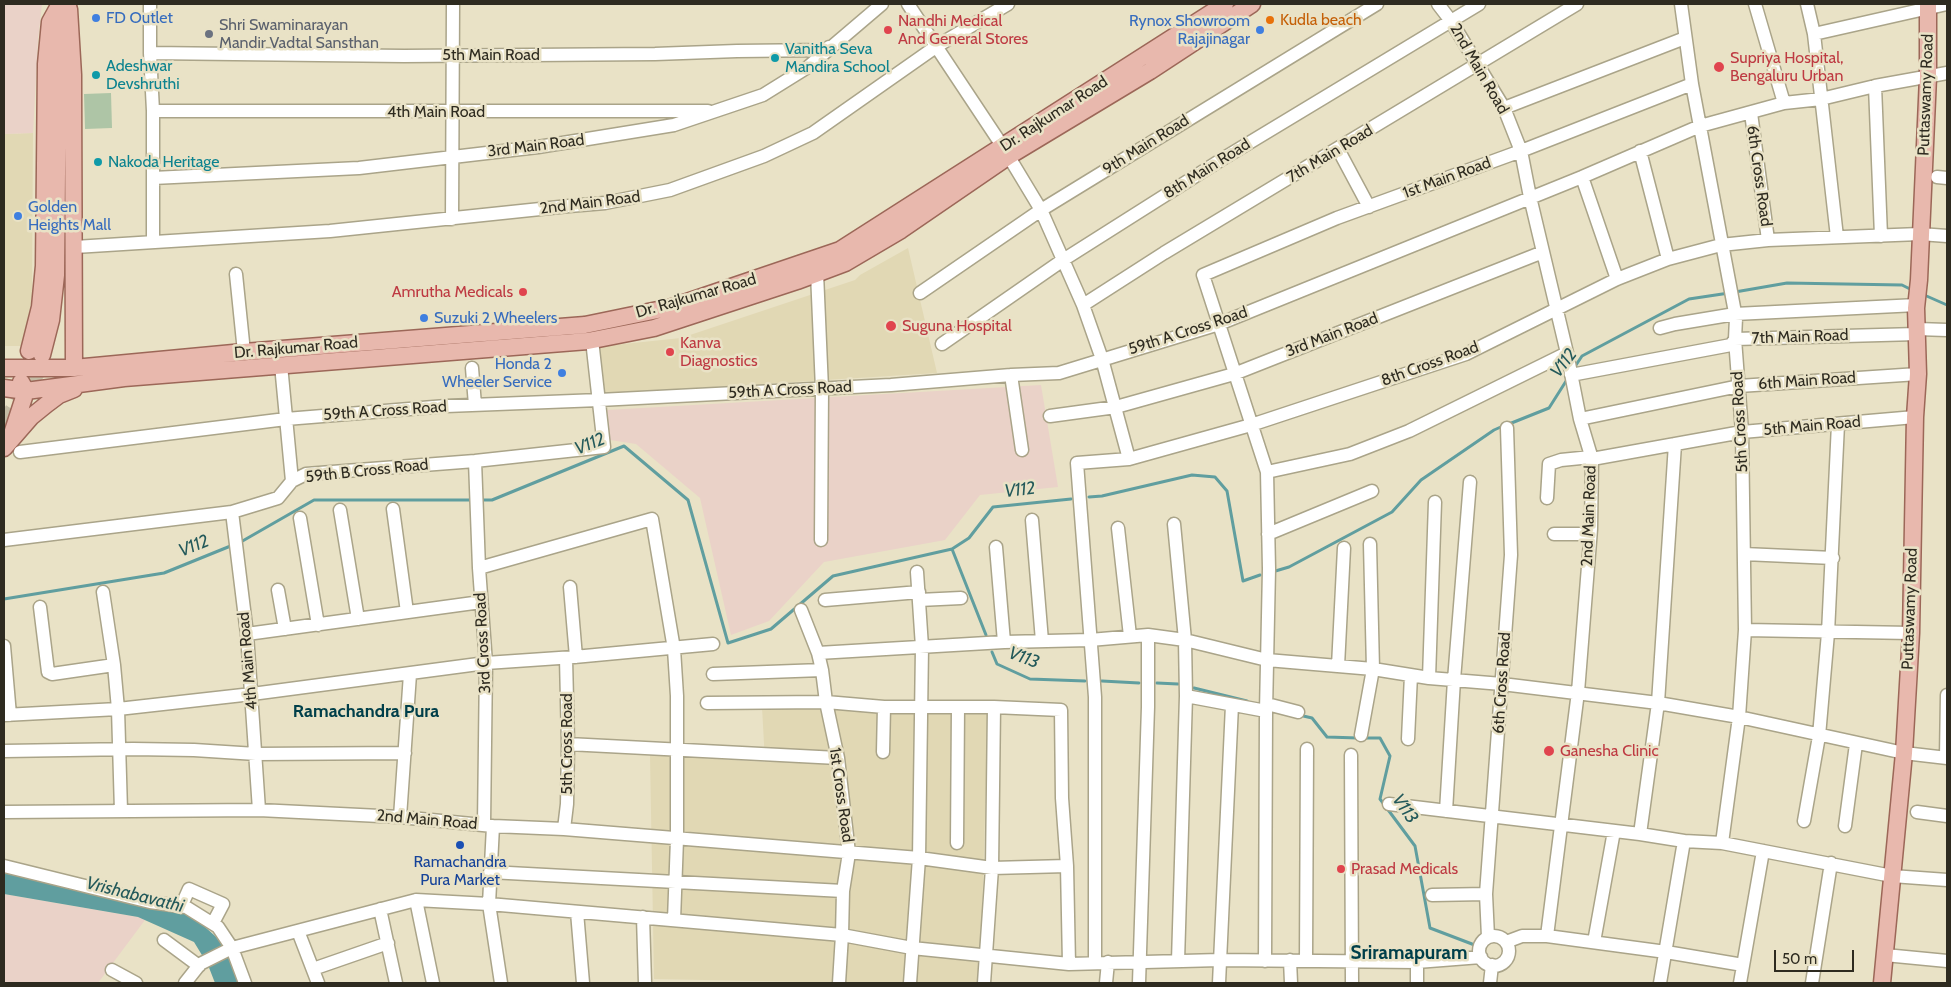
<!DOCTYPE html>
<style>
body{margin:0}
#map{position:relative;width:1951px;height:987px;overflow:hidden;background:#e9e2c6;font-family:Cabin,sans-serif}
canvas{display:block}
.frame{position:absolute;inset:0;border:5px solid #2e2b20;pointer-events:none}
.scale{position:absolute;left:1774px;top:950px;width:80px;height:22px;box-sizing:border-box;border:2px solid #2e2b20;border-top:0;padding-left:6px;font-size:15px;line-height:18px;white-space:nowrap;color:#2e2b20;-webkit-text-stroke:4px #e9e2c6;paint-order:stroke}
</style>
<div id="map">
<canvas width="1951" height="987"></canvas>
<div class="frame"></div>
<div class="scale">50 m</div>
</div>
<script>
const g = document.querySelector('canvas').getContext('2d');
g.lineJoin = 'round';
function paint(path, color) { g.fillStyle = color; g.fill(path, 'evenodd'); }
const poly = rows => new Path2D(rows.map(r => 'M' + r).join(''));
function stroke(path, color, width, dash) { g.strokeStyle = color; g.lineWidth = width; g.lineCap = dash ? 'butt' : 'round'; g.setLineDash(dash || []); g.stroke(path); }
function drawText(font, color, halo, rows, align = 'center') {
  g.font = font + ' Cabin,sans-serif'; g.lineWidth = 5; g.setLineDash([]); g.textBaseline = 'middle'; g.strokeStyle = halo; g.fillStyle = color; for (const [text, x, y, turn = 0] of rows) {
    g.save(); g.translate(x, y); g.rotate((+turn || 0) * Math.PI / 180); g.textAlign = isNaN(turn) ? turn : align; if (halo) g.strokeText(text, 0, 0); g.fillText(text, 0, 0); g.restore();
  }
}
paint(poly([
 [33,133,32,298,22,346,4,346,4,134],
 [908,248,937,373,603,394,595,347,681,338,855,280,860,275],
 [762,707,988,713,980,983,804,983,804,982,654,979,650,755,765,762]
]), '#e1d8b4');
paint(poly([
 [4,4,42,4,38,40,33,133,4,134],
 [1041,385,1058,487,980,495,945,540,824,562,769,621,731,635,700,498,636,444,610,440,607,410],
 [4,894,138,917,145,920,98,983,8,983,4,982]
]), '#ead2c8');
paint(poly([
 [111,93,112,128,85,129,84,94]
]), '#aec5a6');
paint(poly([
 [4,873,132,903,185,909,224,944,239,983,215,983,208,965,194,942,138,917,4,894]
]), '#609e9f');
stroke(poly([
 [1735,292,1787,283,1902,285,1912,290],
 [1922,294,1947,305],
 [1574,368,1582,356,1689,299,1729,293],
 [1509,424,1549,408,1568,378],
 [1089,497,1102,496,1192,475,1215,477,1227,491,1243,581,1260,575],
 [480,500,492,500,624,446,688,500,728,643,771,629,833,576,952,549,969,538,993,507,1071,499],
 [239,543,314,500,473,500],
 [952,549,986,635],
 [1272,572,1289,567,1392,512,1421,480,1494,430,1503,426],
 [4,599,164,573,233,545],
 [992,652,997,664,1030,679,1085,681],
 [1102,681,1139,683],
 [1157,683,1178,684],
 [1194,688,1247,701],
 [1299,715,1312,718,1327,737,1358,738],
 [1364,738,1380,738,1390,756,1380,799,1415,846,1430,928,1472,944,1479,949]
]), '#609e9f', 3);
stroke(poly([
 [4,423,38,371,42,357]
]), '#c4bda5', 16, [16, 8]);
const minor = poly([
 [150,4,150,53,153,111,153,242],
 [908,4,1003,147,1041,210,1083,305,1102,359,1129,459],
 [1438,4,1451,21,1504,108,1521,151,1530,197,1567,353,1580,419,1592,459,1591,529,1578,692,1547,936],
 [1681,4,1692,84,1736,318,1735,339,1742,432,1745,630,1739,717,1722,843],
 [1755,4,1784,103],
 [1807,4,1814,34,1837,237],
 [1814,34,1947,4],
 [150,53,404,56,655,54,737,51,825,50,829,47],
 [1875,86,1881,236],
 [1504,108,1685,38],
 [153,111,708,111],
 [1751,113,1768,240],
 [1338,149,1369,207],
 [1640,151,1668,259],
 [1582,177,1617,279],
 [1937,177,1947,178],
 [153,178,359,168,538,147,674,125,763,95,808,67,882,4],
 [452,219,453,4],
 [75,247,330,231,569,206,605,203,670,190,764,156,813,133,937,46,1008,4],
 [817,273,822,389,821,540],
 [236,274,244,352],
 [920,293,1041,210,1377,4],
 [1083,305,1164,253,1577,4],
 [1660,328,1675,324,1735,314,1917,305],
 [1917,329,1947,330],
 [942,344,1063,260,1224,158,1479,4],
 [281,365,292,481],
 [472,368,475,405],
 [1011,375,1022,450],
 [1571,375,1731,345,1735,339,1917,334],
 [1050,416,1116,407,1234,374,1543,252],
 [1580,419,1739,386,1918,374],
 [20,452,286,419,446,406,599,400,891,385,1011,375,1059,373,1219,324,1582,177,1700,126,1784,103,1821,99,1875,86,1947,73],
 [1592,459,1742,432,1915,417],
 [475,461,479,568,486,663,484,825],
 [1267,472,1350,454,1409,431,1567,353],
 [1547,498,1549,464,1561,460,1591,457],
 [393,509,407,612],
 [340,510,358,619],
 [232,512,247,634,259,810],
 [300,518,318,625],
 [1032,520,1042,641],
 [1174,524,1185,640,1186,696,1178,961],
 [1118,528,1130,636],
 [1268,534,1372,491],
 [1554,534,1590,534],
 [4,540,232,512,278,498,292,481,306,474,475,461,604,447,592,340],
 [996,547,1004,642],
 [1744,554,1833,558],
 [479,568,652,519,674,649,677,696,677,839,674,920],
 [570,587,576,657],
 [278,590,285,629],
 [825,600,919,592],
 [919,600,961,598],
 [40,607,48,672,52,674,114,665],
 [801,610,818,653,822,670,826,702,838,758,849,853,843,891,842,935,839,983],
 [1745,630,1911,633],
 [247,634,481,602],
 [4,646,10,715],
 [818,653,1004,642,1090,640,1148,635,1185,640,1267,660,1373,669,1429,678,1502,684,1658,703,1739,717,1904,753,1947,758],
 [1338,666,1344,548],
 [713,674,822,670],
 [1429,678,1435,502],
 [1186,696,1266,711],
 [707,703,826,702,884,707,994,707,1061,710,1062,798,1067,866,1069,964],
 [1267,704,1298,712],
 [4,715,118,709,114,665,103,592],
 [1361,735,1373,669,1370,544],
 [1408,739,1411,675],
 [568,744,838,758],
 [4,751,133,749,194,750,256,754,405,753],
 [883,752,884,707],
 [1351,755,1352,983],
 [1946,757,1947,695],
 [1389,804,1640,834,1684,841,1722,843,1892,876,1947,880],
 [121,811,118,709,252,694,486,663,574,657,713,644],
 [1446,811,1454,680,1470,482],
 [4,812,259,810,400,817,493,826,564,829,919,858,992,868,1067,866],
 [1917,812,1947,816],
 [400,817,410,674],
 [1804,821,1819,736,1828,633,1838,424],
 [1845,826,1856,744],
 [564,829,567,804,568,744,566,658],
 [1640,834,1658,703,1675,444],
 [957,843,958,707],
 [4,866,150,902,186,907,218,927,232,948,245,983],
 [490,872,843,891],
 [1432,895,1486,894],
 [416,900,433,983],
 [181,907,189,889,223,904,213,923],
 [380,909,396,983],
 [577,912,583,983],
 [643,917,645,983],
 [298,931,318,983],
 '1479 951a15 15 0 1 1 30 0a15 15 0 1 1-30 0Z',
 [1488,937,1486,894,1511,555,1507,428],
 [164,940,199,966],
 [1506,942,1522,936,1547,936,1666,952,1743,965],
 [1594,942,1614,831],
 [1885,955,1947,961],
 [1290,960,1291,983],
 [1306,960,1307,749],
 [1265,961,1266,711,1269,569,1267,472,1203,275,1337,218,1521,151,1692,84],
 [1095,962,1095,697,1077,463,1129,459,1251,425,1466,354,1617,279,1668,259,1721,245,1768,240,1920,234,1947,236],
 [1417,962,1417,983],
 [313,969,388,943],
 [112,970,136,983],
 [185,983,200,964,232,948,416,900,489,904,493,826],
 [501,983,489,904,842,935,912,948,1069,964,1220,960,1417,962,1481,957],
 [910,983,919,858,922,647,917,572],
 [984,983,992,868,994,707],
 [1106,983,1108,962],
 [1139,983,1148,707,1148,635],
 [1219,983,1232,705],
 [1490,983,1492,965],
 [1660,983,1684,841],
 [1740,983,1763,851],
 [1812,983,1831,863]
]);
const major = poly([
 [69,9,73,75,74,368],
 [29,351,40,307,44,266,46,64,50,22,60,4],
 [42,355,51,320,56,275,58,70,61,33,65,22],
 [4,368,74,368,244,352,585,325,672,307,840,250,1225,4],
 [4,388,26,391,124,378,588,341,654,328,797,281,845,263,901,230,1009,156,1150,71,1252,4],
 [12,434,26,391,21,382],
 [4,448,31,417,47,404,59,395,74,389],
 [1882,983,1904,753,1911,633,1915,417,1918,374,1916,308,1919,280,1928,77,1928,4]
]);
stroke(minor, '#aaa489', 15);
stroke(major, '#9c6758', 19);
stroke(minor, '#fff', 12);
stroke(major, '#e8b8ad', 16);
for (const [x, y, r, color] of [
 [96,18,5,"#3f7fe0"],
 [1270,20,5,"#e8710a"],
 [888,30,5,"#e0444e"],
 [1260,30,5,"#3f7fe0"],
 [209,34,5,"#6b7280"],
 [775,58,5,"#0f9aa8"],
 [1719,67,6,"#e0444e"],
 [96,75,5,"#0f9aa8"],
 [98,162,5,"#0f9aa8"],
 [18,216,5,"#3f7fe0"],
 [523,292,5,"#e0444e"],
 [424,318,5,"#3f7fe0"],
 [891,326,6,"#e0444e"],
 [670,352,5,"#e0444e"],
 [562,373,5,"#3f7fe0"],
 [1549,751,6,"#e0444e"],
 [460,845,5,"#1a4fb4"],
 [1341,869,5,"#e0444e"]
]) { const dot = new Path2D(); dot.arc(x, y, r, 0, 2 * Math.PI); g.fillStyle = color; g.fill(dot); stroke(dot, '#e9e2c6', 2); }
drawText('16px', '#366cbe', '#e9e2c6', [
 ["FD Outlet",106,18],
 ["Rynox Showroom",1250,21,"right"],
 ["Rajajinagar",1250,39,"right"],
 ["Golden",28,207],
 ["Heights Mall",28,225],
 ["Suzuki 2 Wheelers",434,318],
 ["Honda 2",552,364,"right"],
 ["Wheeler Service",552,382,"right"]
], 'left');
drawText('16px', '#c56008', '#e9e2c6', [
 ["Kudla beach",1280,20]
], 'left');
drawText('16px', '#be3a42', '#e9e2c6', [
 ["Nandhi Medical",898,21],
 ["And General Stores",898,39],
 ["Supriya Hospital,",1730,58],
 ["Bengaluru Urban",1730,76],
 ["Amrutha Medicals",513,292,"right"],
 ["Suguna Hospital",902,326],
 ["Kanva",680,343],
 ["Diagnostics",680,361],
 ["Ganesha Clinic",1560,751],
 ["Prasad Medicals",1351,869]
], 'left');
drawText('16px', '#5b616d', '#e9e2c6', [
 ["Shri Swaminarayan",219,25],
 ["Mandir Vadtal Sansthan",219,43]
], 'left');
drawText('16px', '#0d838f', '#e9e2c6', [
 ["Vanitha Seva",785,49],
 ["Mandira School",785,67],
 ["Adeshwar",106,66],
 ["Devshruthi",106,84],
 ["Nakoda Heritage",108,162]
], 'left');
drawText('16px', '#2e2b20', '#e9e2c6', [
 ["5th Main Road",491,55],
 ["2nd Main Road",1479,69,60],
 ["Puttaswamy Road",1926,95,-88],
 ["4th Main Road",436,112],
 ["Dr. Rajkumar Road",1054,114,-33],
 ["9th Main Road",1146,145,-32],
 ["3rd Main Road",536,146,-7],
 ["7th Main Road",1330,154,-31],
 ["8th Main Road",1207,169,-32],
 ["6th Cross Road",1759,176,82],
 ["1st Main Road",1447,178,-20],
 ["2nd Main Road",590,203,-7],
 ["Dr. Rajkumar Road",696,296,-16],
 ["59th A Cross Road",1188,331,-18],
 ["3rd Main Road",1332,335,-21],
 ["7th Main Road",1800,337,-2],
 ["Dr. Rajkumar Road",296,348,-5],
 ["8th Cross Road",1430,364,-20],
 ["6th Main Road",1807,381,-4],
 ["59th A Cross Road",790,390,-3],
 ["59th A Cross Road",385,411,-4],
 ["5th Cross Road",1740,422,-93],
 ["5th Main Road",1812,426,-5],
 ["59th B Cross Road",367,471,-6],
 ["2nd Main Road",1589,516,-88],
 ["Puttaswamy Road",1910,609,-88],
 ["3rd Cross Road",483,643,-93],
 ["4th Main Road",248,661,-95],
 ["6th Cross Road",1502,683,-86],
 ["5th Cross Road",567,744,-90],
 ["1st Cross Road",841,795,82],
 ["2nd Main Road",427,820,5]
]);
drawText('16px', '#164399', '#e9e2c6', [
 ["Ramachandra",460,862],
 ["Pura Market",460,880]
]);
drawText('italic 18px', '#23595a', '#e9e2c6', [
 ["V112",1564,363,-52],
 ["V112",590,444,-22],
 ["V112",1020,490,-6],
 ["V112",194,546,-22],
 ["V113",1024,658,20],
 ["V113",1405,809,55],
 ["Vrishabavathi",135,895,14]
]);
drawText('bold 18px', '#003f4a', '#e9e2c6', [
 ["Ramachandra Pura",366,712]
]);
drawText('bold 19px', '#003f4a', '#e9e2c6', [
 ["Sriramapuram",1409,953]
]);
</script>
